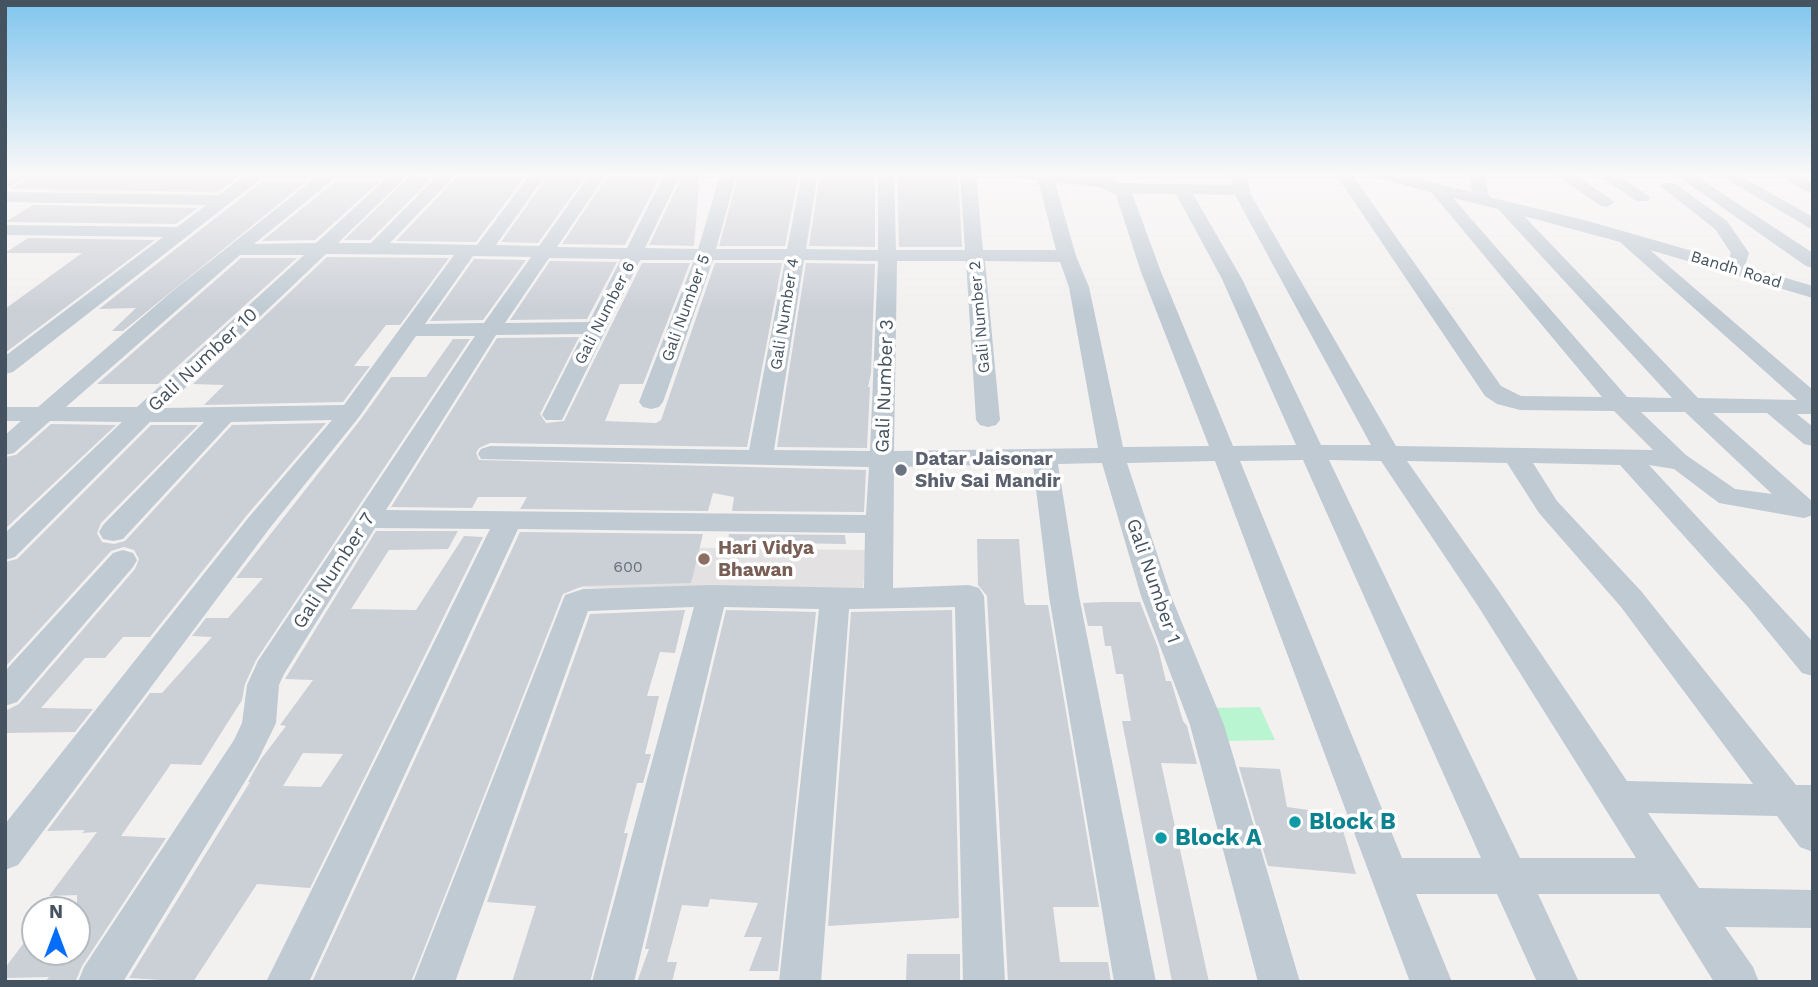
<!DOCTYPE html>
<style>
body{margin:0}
#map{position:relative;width:1818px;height:987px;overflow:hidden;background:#f3f0f0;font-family:"Work Sans",sans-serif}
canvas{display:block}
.frame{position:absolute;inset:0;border:7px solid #455360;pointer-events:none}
.north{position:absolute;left:21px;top:896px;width:70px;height:70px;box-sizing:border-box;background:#fff;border:2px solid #b5babf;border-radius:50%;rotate:0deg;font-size:19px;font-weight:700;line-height:28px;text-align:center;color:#455360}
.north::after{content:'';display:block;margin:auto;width:24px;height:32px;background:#046df9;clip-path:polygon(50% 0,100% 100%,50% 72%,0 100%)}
</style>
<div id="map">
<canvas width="1818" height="987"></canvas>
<div class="frame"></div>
<div class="north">N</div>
</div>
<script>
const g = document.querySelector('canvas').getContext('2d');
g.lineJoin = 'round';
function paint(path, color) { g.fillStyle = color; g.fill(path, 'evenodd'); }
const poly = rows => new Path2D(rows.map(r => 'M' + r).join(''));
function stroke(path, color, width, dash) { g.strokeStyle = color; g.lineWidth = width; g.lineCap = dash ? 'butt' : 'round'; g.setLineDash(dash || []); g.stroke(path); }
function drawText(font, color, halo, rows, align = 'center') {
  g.font = font + ' "Work Sans",sans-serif'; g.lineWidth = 7; g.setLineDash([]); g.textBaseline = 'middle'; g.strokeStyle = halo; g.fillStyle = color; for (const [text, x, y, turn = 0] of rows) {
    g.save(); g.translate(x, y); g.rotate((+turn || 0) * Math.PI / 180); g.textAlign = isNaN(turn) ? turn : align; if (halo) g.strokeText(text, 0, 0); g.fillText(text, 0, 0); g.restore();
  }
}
paint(poly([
 [549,546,866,550,863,590,532,587]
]), '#e4e1e2');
paint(poly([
 [1260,707,1275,740,1223,741,1212,708]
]), '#baf5d1');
paint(poly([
 [36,173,216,174,241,175,218,192,10,189],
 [550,173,588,173,538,243,501,242],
 [684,173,700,173,694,246,649,245],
 [739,173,799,173,785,246,719,246],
 [820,173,875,173,875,247,809,246],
 [897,173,958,173,962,247,899,247],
 [409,177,431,179,370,240,344,240],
 [607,177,659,179,625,245,562,244],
 [455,179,523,179,476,242,396,241],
 [263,181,307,181,123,331,112,331,136,308,99,309],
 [336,181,380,181,315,240,262,241],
 [33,205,198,208,176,224,5,222],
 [28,238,155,240,5,353,5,309,82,253,5,253],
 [327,257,449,258,400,325,386,325,354,366,370,366,343,402,204,405,224,385,193,384],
 [241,258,297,258,158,384,97,384],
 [474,259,526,260,483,320,430,321],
 [550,261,617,262,587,319,510,320],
 [642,263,690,263,643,384,620,384,605,421,656,423,661,420,715,263,782,263,747,447,490,443,479,448,476,453,479,460,866,470,864,512,732,511,734,497,713,493,708,511,520,509,527,497,478,497,472,508,391,507,497,338,579,337,540,414,546,423,564,421],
 [806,263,875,264,871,373,868,387,870,387,867,448,777,447],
 [453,339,470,339,256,660,245,684,242,700,216,741,201,765,171,764,121,836,166,838,82,966,76,980,46,981,49,977,5,978,5,968,35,928,35,952,77,952,77,895,49,896,97,832,82,833,85,830,47,831,150,693,162,693,212,637,192,636,206,618,228,618,263,578,236,578,361,419,391,377,426,377],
 [326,423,247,515,150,637,123,637,105,658,85,658,41,708,93,709,75,732,5,733,5,711,19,704,135,569,139,559,134,550,124,547,111,551,6,666,5,562,17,559,151,425,198,425,101,523,97,533,102,542,114,544,125,541,232,425],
 [51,424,116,425,5,529,5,457,16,455],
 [376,531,458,531,448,549,389,550,351,609,416,610,464,536,483,537,310,888,257,884,193,982,129,978,250,782,248,782,261,759,286,726,280,725,313,680,285,679],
 [303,753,343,754,321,787,283,786],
 [520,532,703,534,691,583,583,586,563,594,411,982,312,982],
 [729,534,845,535,846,544,728,542],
 [977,539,1019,539,1024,602,1026,605,1048,605,1099,907,1053,907,1060,962,1108,962,1111,982,1008,982,987,596,978,585],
 [1103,602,1140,602,1158,648,1166,681,1171,681,1183,721,1187,726,1197,764,1161,763,1209,982,1172,982,1122,721,1131,721,1123,674,1116,674,1111,646,1105,646,1102,626,1088,626,1083,603],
 [685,610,675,653,660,652,647,696,659,696,645,754,651,754,643,783,637,783,624,833,628,833,618,875,590,982,512,982,536,906,487,902,590,614],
 [726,610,816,612,778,971,749,971,762,937,744,937,758,903,710,899,708,907,682,905,667,962,677,962,672,982,637,982,649,949,645,949],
 [952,610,959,918,828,926,851,612],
 [1239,767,1280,769,1287,807,1338,814,1356,874,1268,866],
 [907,954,960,954,960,982,906,982]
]), '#cbcfd6');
paint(poly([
 [14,173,34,173,5,189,5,177,14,173],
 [248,173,410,173,338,243,371,243,440,173,457,173,390,243,477,245,531,173,547,173,496,245,539,246,591,173,607,173,557,247,627,248,665,173,681,173,645,248,698,249,721,173,737,173,716,249,787,249,802,173,818,173,806,249,878,250,878,173,894,173,896,250,965,250,960,173,976,173,983,250,1056,250,1038,180,1012,178,1004,173,1058,173,1103,177,1121,183,1233,185,1231,173,1247,173,1250,193,1396,446,1653,450,1614,411,1520,410,1497,404,1485,396,1335,173,1351,173,1501,386,1521,396,1602,397,1431,192,1369,176,1367,173,1393,173,1472,192,1470,178,1466,173,1484,173,1489,197,1588,221,1727,261,1731,253,1715,229,1660,186,1662,183,1674,183,1727,221,1749,253,1745,266,1813,286,1813,298,1650,250,1813,390,1813,414,1797,414,1813,427,1813,446,1804,444,1767,413,1713,413,1813,502,1813,515,1804,518,1719,503,1674,469,1649,465,1813,642,1813,676,1802,673,1748,607,1620,465,1533,463,1557,501,1641,591,1796,785,1813,785,1813,852,1800,847,1777,816,1648,813,1699,888,1813,890,1813,928,1725,927,1753,967,1759,982,1714,982,1659,894,1538,894,1579,982,1537,982,1497,894,1416,894,1452,982,1410,982,1215,461,1127,463,1171,596,1224,725,1300,982,1258,982,1190,725,1141,596,1102,463,1058,464,1079,596,1156,982,1114,982,1049,596,1033,464,894,467,893,588,969,585,979,588,984,596,1005,982,963,982,955,607,849,609,821,982,779,982,819,609,724,607,634,982,592,982,694,607,588,611,455,982,413,982,565,595,583,589,712,585,864,588,865,533,518,529,309,982,266,982,490,529,375,528,284,674,279,685,276,723,258,760,123,982,78,982,84,967,234,740,242,723,247,685,258,661,475,336,416,336,359,417,269,529,18,865,5,870,5,824,249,517,332,420,231,422,123,539,113,541,103,539,99,532,103,525,204,422,150,422,15,557,5,560,5,533,122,422,50,421,14,453,5,455,5,435,21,421,5,421,5,407,38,407,175,289,315,178,262,178,13,372,5,374,5,356,163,237,5,235,5,225,177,227,206,205,5,202,5,192,219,195,248,173],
 [335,178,387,178,316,243,254,244,335,178],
 [1055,182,1100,187,1116,195,1141,272,1209,446,1123,447,1089,287,1076,256,1055,182],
 [1132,193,1176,194,1222,279,1296,445,1233,446,1161,272,1132,193],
 [1193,194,1235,195,1371,445,1321,445,1242,279,1193,194],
 [1453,198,1498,209,1672,398,1627,397,1453,198],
 [1524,216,1620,242,1797,400,1698,398,1524,216],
 [326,254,454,255,344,405,164,408,326,254],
 [240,255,304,255,137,407,66,407,240,255],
 [473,256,531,257,484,323,425,324,473,256],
 [549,258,621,259,589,322,505,323,549,258],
 [640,260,694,260,639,402,643,407,651,409,659,407,663,402,713,260,785,260,749,450,490,446,481,449,478,454,481,459,869,467,866,515,386,510,496,335,583,334,542,415,546,420,562,420,640,260],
 [804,260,878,261,870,451,774,450,804,260],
 [897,261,966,261,976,420,980,425,988,427,996,425,1000,420,985,261,1060,262,1069,287,1098,448,894,451,897,261],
 [1641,412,1685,412,1772,494,1735,489,1686,455,1641,412],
 [1303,460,1481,858,1402,858,1240,461,1303,460],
 [1329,460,1381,461,1478,606,1636,858,1520,858,1329,460],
 [1407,461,1507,463,1539,513,1621,607,1753,784,1627,781,1498,590,1407,461],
 [1553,173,1572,173,1615,202,1607,207,1601,206,1553,173],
 [1596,173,1615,173,1650,197,1648,201,1636,201,1596,173],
 [1673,173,1691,173,1813,253,1813,268,1806,266,1673,173],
 [1716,173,1735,173,1813,217,1813,230,1716,173],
 [1774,173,1793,173,1813,183,1813,195,1774,173],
 [123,550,133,553,137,560,133,567,17,702,5,706,5,671,113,553,123,550]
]), '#bfcad3');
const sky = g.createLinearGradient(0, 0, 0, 311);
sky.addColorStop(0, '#7fc5ee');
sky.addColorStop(0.56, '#faf8f8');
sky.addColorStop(1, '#faf8f800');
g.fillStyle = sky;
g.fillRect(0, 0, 1818, 311);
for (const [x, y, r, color] of [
 [901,470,7,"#6b7280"],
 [704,559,7,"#8d6e63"],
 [1295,822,7,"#0f9aa8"],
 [1161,838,7,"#0f9aa8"]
]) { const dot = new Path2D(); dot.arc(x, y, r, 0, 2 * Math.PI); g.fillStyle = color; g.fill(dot); stroke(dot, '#fff', 2.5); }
drawText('16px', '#455360', '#fff', [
 ["Bandh Road",1736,270,17],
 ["Gali Number 5",686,308,-70],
 ["Gali Number 6",605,313,-63],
 ["Gali Number 4",785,314,-81],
 ["Gali Number 2",980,317,-95]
]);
drawText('16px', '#66727e', null, [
 ["600",628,567]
]);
drawText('19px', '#455360', '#fff', [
 ["Gali Number 10",203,360,-43],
 ["Gali Number 3",885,386,-88],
 ["Gali Number 7",334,571,-57],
 ["Gali Number 1",1153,581,71]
]);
drawText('bold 19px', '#5b616d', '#fff', [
 ["Datar Jaisonar",915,459],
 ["Shiv Sai Mandir",915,481]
], 'left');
drawText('bold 19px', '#785e54', '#fff', [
 ["Hari Vidya",718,548],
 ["Bhawan",718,570]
], 'left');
drawText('bold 23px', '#0d838f', '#fff', [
 ["Block B",1309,822],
 ["Block A",1175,838]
], 'left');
</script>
